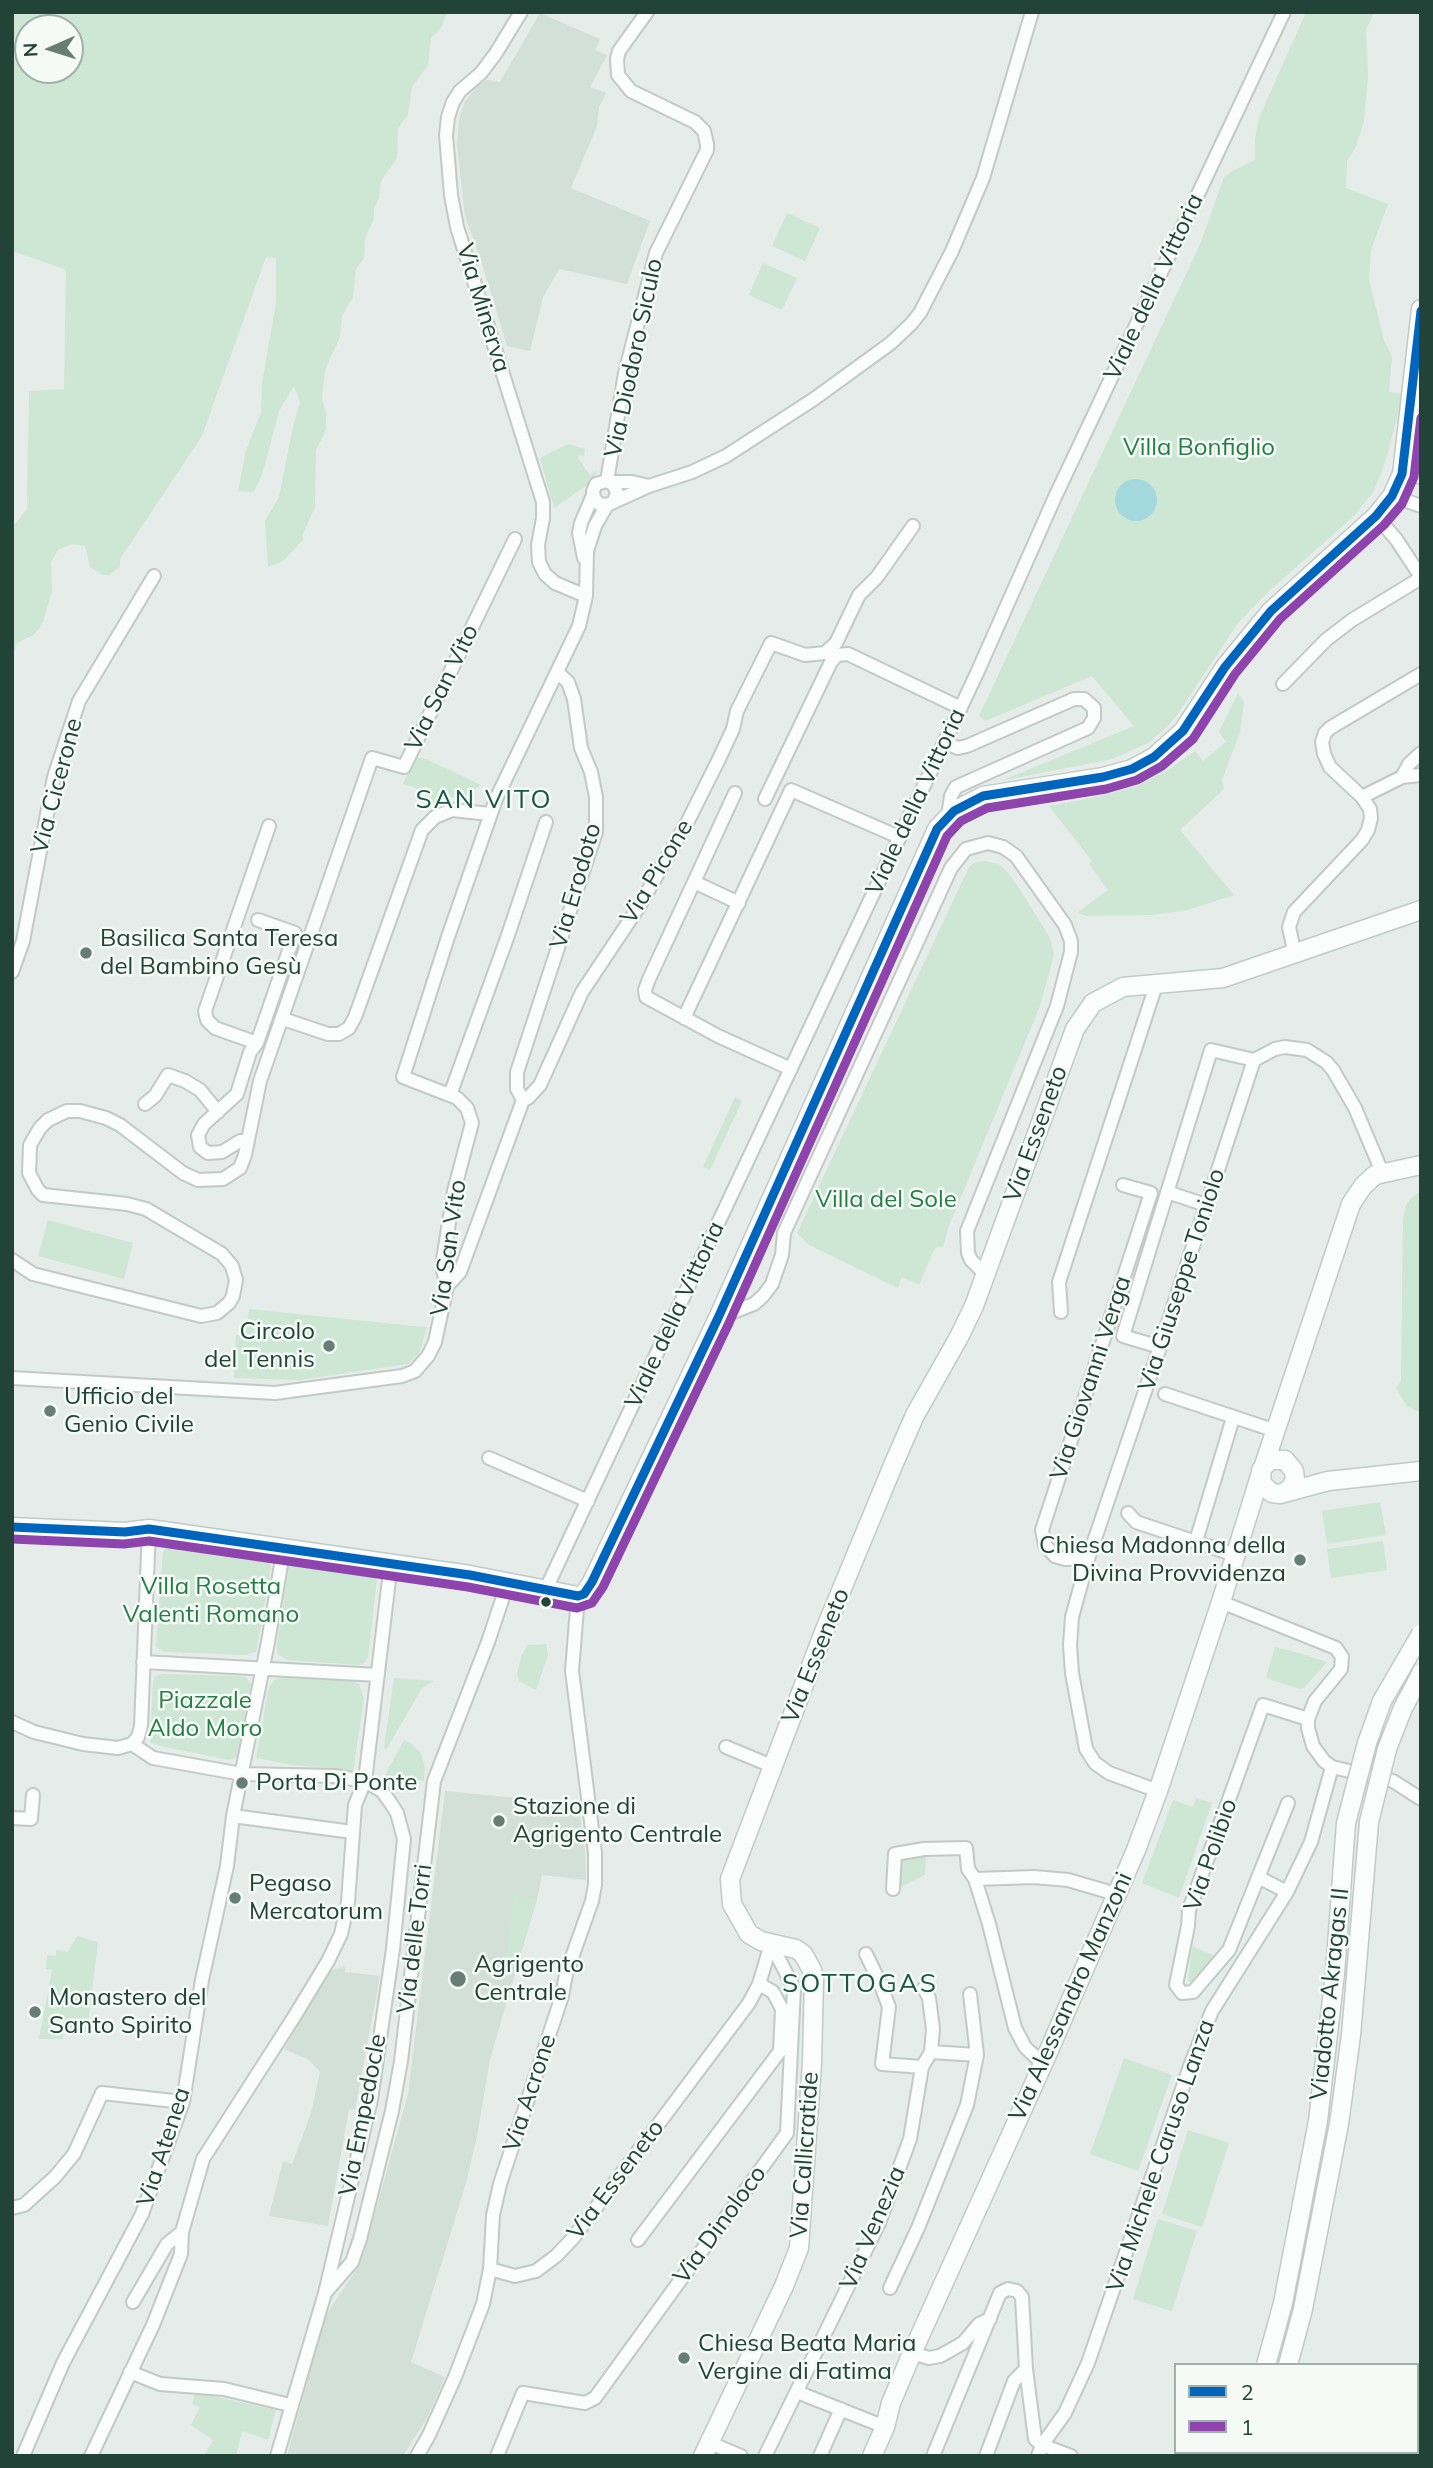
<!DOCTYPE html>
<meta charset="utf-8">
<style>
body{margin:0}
#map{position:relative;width:1433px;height:2468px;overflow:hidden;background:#e6ece9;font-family:Mulish,sans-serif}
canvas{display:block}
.frame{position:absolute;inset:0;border:14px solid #214338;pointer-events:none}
.legend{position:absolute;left:1174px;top:2363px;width:245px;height:91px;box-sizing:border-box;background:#f5faf7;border:2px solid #a0b1ab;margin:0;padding:9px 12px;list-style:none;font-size:21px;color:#214338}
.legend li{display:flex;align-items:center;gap:14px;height:35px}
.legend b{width:35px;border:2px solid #a0b1ab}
.north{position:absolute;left:14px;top:14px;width:70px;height:70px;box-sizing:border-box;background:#f5faf7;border:2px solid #a0b1ab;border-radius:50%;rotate:267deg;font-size:19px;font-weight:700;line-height:28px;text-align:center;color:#214338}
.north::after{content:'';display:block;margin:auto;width:24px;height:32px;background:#667e76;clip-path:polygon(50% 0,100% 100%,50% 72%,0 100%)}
</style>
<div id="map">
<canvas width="1433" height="2468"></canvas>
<div class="frame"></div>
<ul class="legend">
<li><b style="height:9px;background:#0065bd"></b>2</li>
<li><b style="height:9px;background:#8e44ad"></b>1</li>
</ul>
<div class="north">N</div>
</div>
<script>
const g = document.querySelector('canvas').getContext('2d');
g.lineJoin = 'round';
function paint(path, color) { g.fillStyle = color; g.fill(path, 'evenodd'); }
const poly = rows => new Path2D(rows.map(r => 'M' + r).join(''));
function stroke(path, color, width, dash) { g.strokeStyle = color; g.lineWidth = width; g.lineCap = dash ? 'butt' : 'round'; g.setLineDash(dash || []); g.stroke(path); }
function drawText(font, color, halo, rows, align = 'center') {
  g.font = font + ' Mulish,sans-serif'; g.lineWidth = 5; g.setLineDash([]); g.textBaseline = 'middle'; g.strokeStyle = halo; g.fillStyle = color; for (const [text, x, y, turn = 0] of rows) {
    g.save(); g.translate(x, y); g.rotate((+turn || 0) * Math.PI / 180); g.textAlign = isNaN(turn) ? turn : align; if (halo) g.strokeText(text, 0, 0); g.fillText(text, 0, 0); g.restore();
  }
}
paint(poly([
 [540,13,600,39,595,50,607,55,590,87,606,93,599,107,597,126,571,188,650,221,627,284,559,269,543,297,530,351,507,346,482,263,465,216,457,145,459,120,464,103,477,86,487,80,500,82],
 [445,1791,558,1802,557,1810,559,1807,579,1810,585,1850,586,1880,542,1875,537,1899,490,2059,477,2136,466,2183,411,2362,445,2377,428,2416,403,2456,287,2456,324,2318,358,2267,364,2253,408,2094],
 [345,1966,345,1972,380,1976,355,2110,349,2109,328,2226,269,2216,283,2161,292,2164,299,2146,311,2113,320,2072,309,2060,284,2049,330,1971]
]), '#d3dfd9');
paint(poly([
 [12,12,447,13,441,28,431,38,428,65,412,87,408,114,398,129,397,158,381,181,379,198,374,208,374,219,365,238,364,258,356,269,353,297,342,316,340,337,325,370,322,398,326,412,326,430,316,450,315,507,303,534,303,540,283,561,268,567,265,521,279,497,293,426,300,403,294,386,279,411,262,475,254,492,238,491,246,451,261,412,262,384,276,302,276,258,266,257,202,436,120,559,120,567,109,575,102,575,90,567,85,546,72,544,58,550,51,562,52,591,43,622,35,634,17,643,12,656,12,543,14,525,27,509,29,391,64,389,66,272,64,269,12,251],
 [28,28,70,28,70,70,28,70],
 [1306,12,1373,14,1366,30,1368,76,1364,121,1356,147,1347,161,1346,188,1388,204,1371,250,1369,280,1384,340,1392,357,1389,392,1403,394,1387,456,1380,476,1373,492,1354,516,1269,591,1238,623,1177,715,1167,727,1148,743,1112,759,1001,781,1134,726,1092,676,985,721,979,716,1201,242,1224,177,1234,170,1255,160,1255,139,1259,118],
 [787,213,820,228,805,261,772,246],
 [763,263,797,278,782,310,749,295],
 [568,444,585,449,584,456,580,455,578,458,590,475,597,470,594,479,587,485,554,508,540,458],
 [1238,693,1244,702,1240,732,1222,780,1224,789,1180,830,1234,895,1188,910,1151,915,1086,916,1081,914,1078,912,1108,890,1089,864,1092,861,1049,806,1101,796,1137,786,1166,771,1195,751,1203,761,1226,742,1219,732],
 [415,757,426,759,481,785,466,795,443,799,420,810,429,792,403,784],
 [985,861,998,864,1005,869,1019,888,1050,938,1054,955,1040,1006,948,1228,943,1247,937,1247,934,1250,919,1285,902,1277,898,1288,809,1245,797,1233,968,869,973,863],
 [735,1097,742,1101,710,1170,703,1167],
 [1421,1191,1421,1413,1407,1406,1396,1388,1401,1381,1403,1219,1406,1205,1411,1198],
 [48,1220,133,1243,124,1279,38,1256],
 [249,1309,413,1326,427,1327,419,1354,408,1364,299,1380,234,1378,236,1335,246,1335],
 [1380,1502,1386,1535,1327,1544,1322,1511],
 [1383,1541,1387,1570,1331,1578,1327,1549],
 [168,1544,222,1549,270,1560,271,1568,256,1652,245,1655,165,1652,156,1647,163,1552],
 [303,1560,367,1572,377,1579,368,1658,364,1663,358,1665,288,1660,277,1654,277,1643,289,1566,294,1560],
 [546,1644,548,1655,536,1690,519,1681,517,1675,521,1657,527,1645],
 [1275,1647,1299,1653,1327,1662,1304,1688,1300,1689,1266,1678],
 [162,1674,239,1676,247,1678,251,1685,237,1757,229,1760,160,1746,150,1742,153,1682,155,1676],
 [283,1677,352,1681,359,1684,364,1698,353,1772,350,1774,331,1773,330,1768,293,1765,256,1758,269,1687,274,1680],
 [394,1678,434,1681,422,1688,386,1750,384,1747],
 [404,1740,411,1743,421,1753,425,1767,424,1781,384,1777],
 [1196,1798,1212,1803,1179,1898,1142,1883,1173,1800,1193,1807],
 [926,1854,925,1875,897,1889,899,1858],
 [514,1895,537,1899,517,1966,505,1963],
 [77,1936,98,1942,87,2032,64,2032,63,2039,39,2039,52,1970,46,1969,47,1955,56,1956,56,1950,68,1952],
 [1192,1946,1215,1956,1193,1984,1188,1981],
 [1124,2058,1172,2075,1138,2171,1090,2154],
 [1188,2130,1229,2143,1202,2227,1162,2214],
 [1158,2219,1197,2231,1172,2311,1133,2299],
 [195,2392,276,2410,268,2440,242,2431,236,2456,204,2456,213,2440,191,2425,200,2407,192,2404]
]), '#cee6d4');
paint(poly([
 '1115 500a21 21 0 1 1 42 0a21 21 0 1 1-42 0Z'
]), '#a3d8de');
const street = poly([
 [521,12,496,53,481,73,460,91,453,102,448,117,446,135,451,195,457,227,543,502,543,518,538,545,539,562,545,574,555,583,586,596],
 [1402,474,1421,477],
 [607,481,625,373,656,253,707,150,707,144,704,131,695,122,631,91,618,75,617,59,619,51,647,12],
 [611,482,632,482,649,486],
 [1392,496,1421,506],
 [614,501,617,493,614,485,607,481,596,484,593,491,594,498,599,504,607,505,649,486,692,472,726,456,814,399,891,343,911,324,920,313,952,251,983,178,1032,12],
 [1376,516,1396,539,1421,577],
 [584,558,579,533,581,523,593,495],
 [1283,684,1326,640,1352,620,1421,578],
 [945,743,958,748,967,746,1074,699,1084,699,1094,708,1094,718,1088,728,956,787,951,796,948,816],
 [1402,777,1421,775],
 [1362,797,1402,777,1409,764,1421,753],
 [765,799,831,662,837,655,848,654,961,708],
 [694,882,735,793],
 [739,903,694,882,649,979,645,990,646,997,718,1036,791,1069],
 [1295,955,1289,927,1294,912,1362,840,1368,830,1371,818,1370,809,1362,797,1330,767,1324,754,1322,742,1325,733,1330,728,1421,674],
 [12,972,23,941,54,777,79,701,154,576],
 [684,1018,791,790,899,837],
 [283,1019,328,1034,339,1034,349,1028,355,1017,422,830,435,817,452,810,490,814],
 [257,1043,215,1028,207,1020,205,1011,269,826],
 [1254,1060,1275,1049,1285,1047,1307,1050,1326,1062,1333,1070,1355,1108,1382,1172],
 [450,1095,507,938,546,822],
 [523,1100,517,1089,517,1072,596,832,596,797,591,772,581,748,574,699,568,682,558,673],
 [145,1104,155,1096,168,1075,185,1081,200,1090,218,1112],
 [248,1141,240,1141,222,1152,208,1153,200,1147,198,1135,204,1124,237,1094,250,1052,257,1043,295,933,258,920],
 [1167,1192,1206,1205],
 [12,1260,33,1274,201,1316,217,1313,229,1303,233,1296,236,1280,232,1266,222,1254,146,1209,127,1204,43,1195,38,1190,29,1173,30,1145,40,1128,48,1120,67,1111,80,1111,106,1118,120,1125,183,1173,198,1180,223,1179,240,1168,245,1155,260,1081,372,758,404,767,515,539],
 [447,1286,460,1272,523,1100,528,1098,540,1085,582,992,638,908,688,821,718,761,733,729,737,711,771,643,805,655,825,653,836,643,859,595,877,577,913,526],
 [1061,1312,1059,1282,1156,985],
 [718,1318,754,1304,763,1296,772,1284,782,1255,784,1233,951,868,966,849,988,843,1003,847,1016,856,1065,925,1071,941,1071,952,1057,1006,967,1231,968,1253,971,1260,985,1274],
 [1160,1347,1123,1336,1211,1050,1254,1060],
 [12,1378,275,1393,402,1376,415,1371,428,1356,435,1342,447,1286,442,1266,454,1191,472,1123,467,1108,457,1098,403,1077,448,937,496,799,579,626,586,596,587,551,595,526,607,505],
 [1165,1394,1276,1431],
 [489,1458,588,1501],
 [1128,1513,1136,1522,1235,1555],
 [1196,1541,1233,1418],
 [1088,1559,1065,1559,1055,1556,1045,1545,1042,1530,1151,1193,1123,1185],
 [545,1591,977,673,1055,497,1284,12],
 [1221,1602,1336,1648,1342,1657,1341,1669,1315,1701,1308,1719,1308,1728,1313,1746,1324,1761,1332,1767,1393,1781,1421,1799],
 [143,1662,378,1675],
 [12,1722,34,1732,83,1744,118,1748,132,1744],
 [132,1744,153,1758,242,1774,334,1776,365,1781,382,1791,390,1802,397,1813,404,1839,393,1949,371,2100,325,2293,277,2456],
 [132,1744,138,1737,141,1726,149,1529],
 [726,1747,772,1766],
 [1158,1791,1109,1773,1095,1763,1086,1749,1072,1673,1070,1645,1072,1617,1088,1559,1160,1347,1254,1060],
 [1288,1803,1229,1950,1193,1992,1182,1993,1176,1985,1188,1926,1189,1910,1263,1705,1308,1719],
 [233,1816,352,1832],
 [12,1818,31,1819,33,1795],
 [1260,1878,1287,1892],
 [893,1889,895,1854,924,1849,966,1848,968,1869,975,1879],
 [866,1954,880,1983,889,2007,882,2064,922,2067],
 [931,2052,977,2055],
 [1043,2064,1025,2047,1015,2028,989,1924,975,1879,1034,1877,1068,1880,1116,1894],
 [12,2208,24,2205,55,2177,74,2154,102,2093,183,2102],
 [638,2240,780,2051,782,2009,773,1992,759,1984],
 [490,2269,515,2276,536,2271,556,2256,574,2237,749,2003,759,1984,771,1944],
 [890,2288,918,2228,967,2105,977,2055,970,1994],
 [325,2293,352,2262,360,2239,392,2111,401,2061,434,1781,488,1642,508,1582],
 [133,2302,167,2244,182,2232],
 [912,2353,929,2358,940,2356,963,2343,979,2324,990,2319],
 [130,2372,160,2384,224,2389,290,2405],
 [797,2392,885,2427],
 [708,2442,741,2456],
 [23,2456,63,2363,142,2214,183,2102,202,1980,227,1866,233,1816,268,1642,284,1547],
 [91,2456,153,2325,181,2254,182,2232,203,2159,294,2017,328,1961,341,1934,348,1902,355,1805,365,1781,391,1563],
 [417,2456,429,2435,455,2377,483,2304,490,2269,493,2215,500,2184,562,1996,566,1974,592,1901,595,1885,595,1853,572,1671,578,1596],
 [497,2456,523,2393,585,2403,595,2398,787,2133,794,1988,771,1944],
 [765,2456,879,2223,910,2139,922,2067,931,2052,933,2029,929,1998,924,1988],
 [820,2456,841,2409],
 [933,2456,1000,2293,1008,2289,1017,2291,1022,2297,1026,2369,1035,2439,1042,2445,1071,2456],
 [986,2456,1014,2381,1026,2369],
 [1038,2456,1042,2445,1065,2413,1088,2363,1190,2066,1212,2011,1287,1892,1311,1842,1332,1767]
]);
const secondary = poly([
 [1264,1465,1351,1204,1363,1186,1375,1175,1421,1165],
 [1284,1493,1291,1487,1295,1479,1294,1471,1285,1460,1270,1460,1261,1470,1262,1484,1272,1493,1280,1494,1328,1481,1421,1471],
 [12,1527,125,1532,149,1529,470,1575,578,1596,584,1594,592,1582,718,1318,937,829,954,811,983,796,1103,777,1132,769,1154,757,1183,731,1225,667,1271,611,1376,516,1392,496,1402,474,1421,309],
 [703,2456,784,2286,799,2248,812,2063,814,1979,812,1970,803,1954,796,1949,761,1941,749,1934,732,1904,730,1879,824,1632,894,1463,915,1415,959,1337,974,1306,1075,1029,1093,1003,1123,987,1223,978,1421,910],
 [872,2456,885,2427,891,2403,912,2353,1043,2064,1136,1850,1158,1791,1221,1602,1260,1476],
 [1241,2456,1242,2452],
 [1263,2456,1264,2452]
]);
stroke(street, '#c3c9c6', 16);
stroke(secondary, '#c1cac6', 21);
stroke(street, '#fbfcfc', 12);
stroke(secondary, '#fbfcfc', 18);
const secondaryBridge = poly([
 [1266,2365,1283,2303,1318,2121,1335,1973,1346,1823,1367,1743,1382,1701,1421,1634],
 [1288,2365,1303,2309,1339,2124,1351,2035,1369,1822,1387,1749,1403,1708,1421,1674]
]);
stroke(secondaryBridge, '#c1cac6', 21, []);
stroke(secondaryBridge, '#fbfcfc', 18);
stroke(poly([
 [12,1527,125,1532,149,1529,470,1575,578,1596,584,1594,592,1582,718,1318,937,829,954,811,983,796,1103,777,1132,769,1154,757,1183,731,1225,667,1271,611,1376,516,1392,496,1402,474,1421,311]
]), '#0065bd', 9);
stroke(poly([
 [12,1539,124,1544,149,1541,468,1587,577,1608,592,1603,603,1587,729,1323,947,836,961,821,987,808,1106,789,1137,780,1162,766,1193,739,1235,674,1280,619,1384,525,1402,504,1414,477,1421,418]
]), '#8e44ad', 9);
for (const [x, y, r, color] of [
 [86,953,7,"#667e76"],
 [329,1346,7,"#667e76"],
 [50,1411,7,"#667e76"],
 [1300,1560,7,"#667e76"],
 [546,1602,6,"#214338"],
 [242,1783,7,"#667e76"],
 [499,1821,7,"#667e76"],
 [235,1898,7,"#667e76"],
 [458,1979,9,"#667e76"],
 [35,2012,7,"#667e76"],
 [684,2358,7,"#667e76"]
]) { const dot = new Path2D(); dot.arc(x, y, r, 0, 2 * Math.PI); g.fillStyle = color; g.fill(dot); stroke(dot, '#f5faf7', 2.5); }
drawText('24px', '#214338', '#f5faf7', [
 ["Viale della Vittoria",1154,287,-65],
 ["Via Minerva",483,308,73],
 ["Via Diodoro Siculo",634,358,-78],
 ["Via San Vito",442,688,-64],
 ["Via Cicerone",57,786,-75],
 ["Viale della Vittoria",916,802,-65],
 ["Via Picone",657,872,-59],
 ["Via Erodoto",576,886,-74],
 ["Via Esseneto",1036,1134,-70],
 ["Via San Vito",449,1248,-82],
 ["Via Giuseppe Toniolo",1182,1280,-72],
 ["Viale della Vittoria",675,1315,-65],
 ["Via Giovanni Verga",1091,1378,-72],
 ["Via Esseneto",816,1656,-68],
 ["Via Polibio",1211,1855,-71],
 ["Via delle Torri",415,1939,-83],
 ["Viadotto Akragas II",1330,1994,-84],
 ["Via Alessandro Manzoni",1071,1997,-66],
 ["Via Acrone",530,2093,-72],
 ["Via Empedocle",363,2115,-79],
 ["Via Atenea",164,2147,-72],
 ["Via Callicratide",805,2155,-86],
 ["Via Michele Caruso Lanza",1161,2156,-71],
 ["Via Esseneto",616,2180,-53],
 ["Via Dinoloco",720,2225,-54],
 ["Via Venezia",873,2228,-67]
]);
drawText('24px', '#267e45', '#f5faf7', [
 ["Villa Bonfiglio",1199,448],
 ["Villa del Sole",886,1200],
 ["Villa Rosetta",211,1587],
 ["Valenti Romano",211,1615],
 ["Piazzale",205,1701],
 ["Aldo Moro",205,1729]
]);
drawText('24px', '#214338', '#f5faf7', [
 ["Basilica Santa Teresa",100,939],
 ["del Bambino Gesù",100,967],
 ["Circolo",315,1332,"right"],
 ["del Tennis",315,1360,"right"],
 ["Ufficio del",64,1397],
 ["Genio Civile",64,1425],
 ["Chiesa Madonna della",1286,1546,"right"],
 ["Divina Provvidenza",1286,1574,"right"],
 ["Porta Di Ponte",256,1783],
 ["Stazione di",513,1807],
 ["Agrigento Centrale",513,1835],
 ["Pegaso",249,1884],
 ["Mercatorum",249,1912],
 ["Agrigento",474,1965],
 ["Centrale",474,1993],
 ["Monastero del",49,1998],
 ["Santo Spirito",49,2026],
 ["Chiesa Beata Maria",698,2344],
 ["Vergine di Fatima",698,2372]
], 'left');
g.letterSpacing = '2px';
drawText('26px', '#1a5746', '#f5faf7', [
 ["SAN VITO",484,800],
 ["SOTTOGAS",860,1984]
]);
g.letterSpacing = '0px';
</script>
